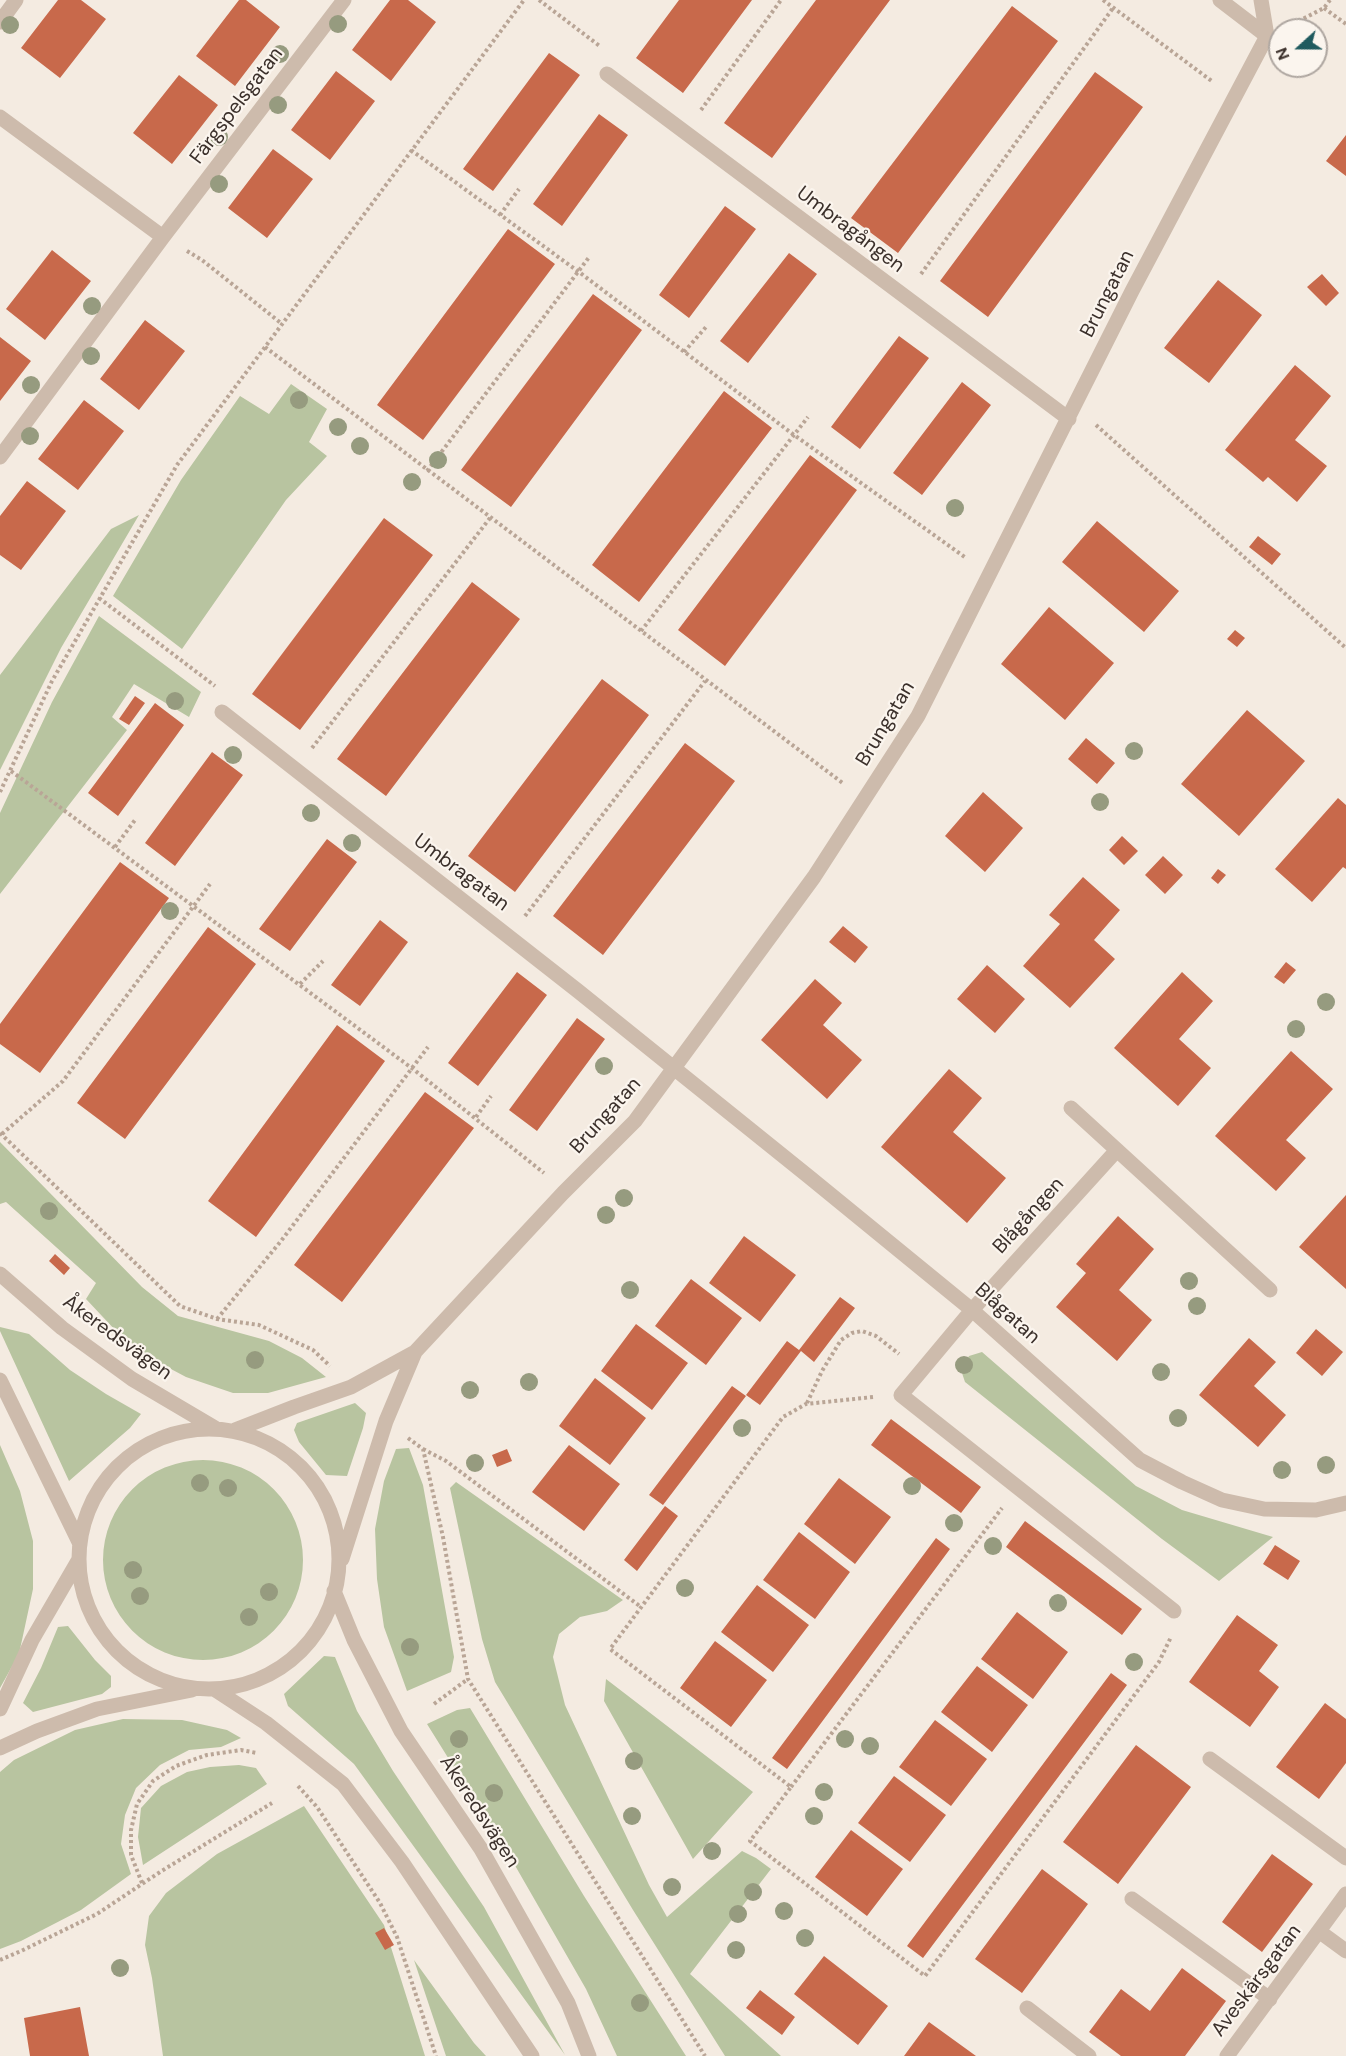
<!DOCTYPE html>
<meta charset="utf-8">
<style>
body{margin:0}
#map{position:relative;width:1346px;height:2056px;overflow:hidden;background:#f4ebe1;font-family:"DM Sans",sans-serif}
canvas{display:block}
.north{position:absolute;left:1268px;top:18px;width:60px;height:60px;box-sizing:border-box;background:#fbf5ee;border:2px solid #aea6a0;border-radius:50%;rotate:249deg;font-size:16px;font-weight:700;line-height:24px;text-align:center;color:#3b302b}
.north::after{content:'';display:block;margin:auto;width:21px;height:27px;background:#1f5a5e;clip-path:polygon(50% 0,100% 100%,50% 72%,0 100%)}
</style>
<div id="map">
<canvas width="1346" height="2056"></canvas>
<div class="north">N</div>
</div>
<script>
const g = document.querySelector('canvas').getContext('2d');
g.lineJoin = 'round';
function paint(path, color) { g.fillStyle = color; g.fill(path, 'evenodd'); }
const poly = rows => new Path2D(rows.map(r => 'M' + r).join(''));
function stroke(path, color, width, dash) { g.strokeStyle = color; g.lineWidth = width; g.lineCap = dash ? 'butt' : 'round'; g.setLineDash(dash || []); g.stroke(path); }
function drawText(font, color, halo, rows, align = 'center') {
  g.font = font + ' "DM Sans",sans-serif'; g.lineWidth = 4.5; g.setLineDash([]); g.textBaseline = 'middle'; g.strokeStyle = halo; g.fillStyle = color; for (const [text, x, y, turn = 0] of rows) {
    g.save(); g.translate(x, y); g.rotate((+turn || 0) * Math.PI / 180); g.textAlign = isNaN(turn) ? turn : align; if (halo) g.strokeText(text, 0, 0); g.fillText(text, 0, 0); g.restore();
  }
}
paint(poly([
 [291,384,327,409,309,442,327,456,286,500,182,649,113,596,181,480,240,396,269,414],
 [139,515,61,648,0,770,0,675,111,529],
 [99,616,201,692,189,717,134,684,112,717,127,730,0,894,0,813,52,702],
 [0,1142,142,1287,178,1316,269,1341,302,1358,326,1377,268,1393,233,1393,186,1377,154,1360,117,1332,86,1299,96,1283,6,1202,0,1204],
 [0,1327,29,1334,70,1370,106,1394,141,1414,130,1428,69,1481,0,1331],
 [982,1352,1136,1486,1182,1510,1273,1537,1219,1581,1162,1539,965,1382,961,1370,969,1356],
 [355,1403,366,1413,363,1428,347,1476,326,1475,299,1442,294,1430,297,1423],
 [0,1445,20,1491,33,1541,33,1589,19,1654,0,1688],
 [409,1448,423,1485,454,1657,451,1672,407,1691,384,1627,377,1579,375,1529,384,1481,396,1449],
 '103 1560a100 100 0 1 1 200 0a100 100 0 1 1-200 0Z',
 [456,1482,623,1600,607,1611,580,1617,559,1634,553,1657,565,1705,649,1885,667,1917,742,1851,756,1858,771,1869,690,1974,781,2056,725,2056,633,1910,495,1682,482,1639,450,1488],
 [68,1626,95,1660,111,1676,111,1687,102,1694,33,1712,23,1703,41,1668,58,1627],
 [324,1656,335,1657,357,1711,393,1771,484,1907,565,2055,354,1764,288,1706,284,1694],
 [606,1679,753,1792,693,1859,604,1701],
 [470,1708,584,1896,686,2056,617,2056,586,1989,513,1862,427,1724,457,1710],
 [123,1719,182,1720,227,1730,241,1738,221,1747,189,1750,160,1765,136,1788,125,1815,121,1844,131,1874,81,1910,21,1941,0,1949,0,1772,14,1760,75,1730],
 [239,1765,256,1768,267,1784,143,1865,138,1837,141,1808,161,1786,187,1772,210,1767],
 [304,1806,384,1925,425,2056,163,2056,152,1978,145,1945,149,1916,166,1893,217,1854],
 [414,1960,474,2043,486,2056,446,2056]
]), '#b8c4a0');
paint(poly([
 [58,0,81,0,106,19,60,78,21,48],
 [239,0,246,0,280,27,235,86,196,56],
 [390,0,408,0,436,22,391,81,352,50],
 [679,0,752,0,683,93,636,58],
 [816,0,890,0,772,158,724,123],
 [1012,6,1058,41,898,253,851,218],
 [549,53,580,75,493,191,463,169],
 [336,71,375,101,330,160,291,130],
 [1095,72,1143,107,988,317,940,281],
 [179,75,218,105,172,164,133,133],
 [599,114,628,135,562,226,533,204],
 [1346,135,1346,176,1326,161],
 [273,149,313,179,267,238,228,208],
 [725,206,756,229,689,318,659,295],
 [508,229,555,264,423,440,377,405],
 [52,250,91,281,45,340,6,309],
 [789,253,817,274,748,363,720,341],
 [1322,274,1339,293,1326,306,1307,287],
 [1218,280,1262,315,1209,383,1164,348],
 [593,294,642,330,511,507,461,470],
 [145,320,185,351,139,410,100,379],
 [899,336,929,358,860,449,831,427],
 [0,337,31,361,0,401],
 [1295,365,1331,396,1295,440,1327,466,1297,502,1268,477,1263,482,1225,450],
 [962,382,991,405,922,495,893,473],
 [724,391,772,428,639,602,592,565],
 [84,400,124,431,78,490,38,459],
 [810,455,857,490,725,666,678,630],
 [27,481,66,511,21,570,0,555,0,516],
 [384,518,433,555,300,730,252,694],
 [1097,521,1179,591,1144,632,1062,562],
 [1258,536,1281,554,1272,565,1249,547],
 [472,582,520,619,386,796,337,759],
 [1049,607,1114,663,1065,720,1001,664],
 [1235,630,1245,638,1237,647,1227,639],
 [602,679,649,715,515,892,468,856],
 [135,696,145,703,129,725,119,719],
 [155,703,184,725,118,816,88,793],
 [1247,710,1305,761,1239,836,1181,784],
 [1086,738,1115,763,1097,784,1068,759],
 [685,743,735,781,603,955,553,916],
 [212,752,243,775,175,866,145,843],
 [983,792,1023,828,985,872,945,836],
 [1338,798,1346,805,1346,869,1343,867,1312,902,1275,869],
 [1122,836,1138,851,1124,865,1109,850],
 [327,839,357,862,290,951,259,929],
 [1163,856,1183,875,1165,894,1145,875],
 [120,862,169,898,40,1073,0,1044,0,1024],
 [1218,869,1226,875,1218,884,1211,878],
 [1083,877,1120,910,1094,940,1115,959,1070,1008,1023,966,1060,924,1049,915],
 [380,920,408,942,360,1006,331,985],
 [843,926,868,947,855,963,829,942],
 [208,927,256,964,125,1139,77,1103],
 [1286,962,1296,970,1284,984,1274,977],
 [987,965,1025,999,995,1033,957,999],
 [517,972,547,995,478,1086,448,1063],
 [1182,972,1213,1001,1179,1039,1211,1068,1178,1106,1114,1048],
 [815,979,842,1003,823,1025,862,1060,827,1099,761,1040],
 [577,1018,605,1039,537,1131,509,1110],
 [337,1025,385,1061,256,1237,208,1201],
 [1291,1051,1333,1089,1286,1140,1306,1158,1276,1191,1215,1136],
 [949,1069,982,1098,953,1132,1006,1178,967,1223,881,1147],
 [425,1092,474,1128,342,1302,294,1265],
 [1346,1195,1346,1289,1299,1247],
 [1118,1216,1154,1249,1119,1290,1152,1320,1117,1361,1056,1307,1086,1273,1076,1264],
 [744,1236,796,1275,760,1322,709,1283],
 [55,1254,70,1268,64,1275,49,1261],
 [691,1279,742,1318,706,1365,655,1326],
 [840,1297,855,1308,814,1362,801,1351,760,1405,746,1395,787,1341,799,1350],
 [636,1324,688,1363,652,1410,601,1371],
 [1316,1329,1343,1352,1322,1376,1296,1353],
 [1249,1338,1276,1362,1254,1386,1286,1415,1258,1447,1199,1395],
 [595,1378,646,1418,610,1465,559,1426],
 [732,1386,746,1396,663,1505,649,1495],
 [891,1419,981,1487,961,1513,871,1445],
 [569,1445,620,1484,584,1531,532,1492],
 [507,1449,512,1461,497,1467,492,1455],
 [839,1478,891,1517,855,1564,804,1524],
 [665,1506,678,1516,637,1571,624,1560],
 [1025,1521,1142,1609,1122,1635,1006,1547],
 [799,1532,850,1572,815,1619,763,1580],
 [936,1538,950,1549,787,1769,772,1758],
 [1275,1545,1300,1561,1288,1580,1263,1564],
 [757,1585,809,1625,773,1672,721,1632],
 [1017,1612,1068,1652,1033,1699,981,1659],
 [1237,1615,1278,1645,1259,1671,1279,1687,1250,1727,1189,1682],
 [715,1641,767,1680,731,1727,680,1688],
 [977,1666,1028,1705,992,1752,941,1712],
 [1111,1673,1127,1685,923,1958,907,1946],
 [1325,1703,1346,1719,1346,1763,1319,1799,1276,1767],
 [935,1720,987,1759,951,1806,899,1767],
 [1136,1745,1191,1787,1118,1884,1063,1842],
 [894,1776,946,1815,910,1862,858,1823],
 [851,1830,903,1869,867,1916,815,1877],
 [1272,1854,1313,1884,1262,1952,1222,1922],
 [1042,1869,1088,1904,1022,1993,975,1959],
 [384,1928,394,1945,385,1950,375,1933],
 [824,1956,888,2006,858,2045,794,1994],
 [1182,1968,1226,2001,1185,2056,1121,2056,1089,2032,1121,1989,1150,2011],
 [760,1990,795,2017,782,2035,746,2008],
 [80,2007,89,2056,30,2056,24,2018],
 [929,2022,976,2056,904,2056]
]), '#c8694b');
stroke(poly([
 [539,0,601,47],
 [1103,0,1213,82],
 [1324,8,1346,24],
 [1293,24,1324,8,1330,0],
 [701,110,781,0],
 [411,150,579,272,794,435,966,558],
 [500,215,519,189],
 [187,251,202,260,282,324],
 [921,274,1113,8],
 [265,347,844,784],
 [684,352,706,327],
 [1096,425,1346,648],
 [427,471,590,256],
 [99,598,215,686],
 [641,631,808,417],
 [312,748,490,518],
 [11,771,413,1069,544,1173],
 [0,792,52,681,177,465,524,0],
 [115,847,135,820],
 [525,916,705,681],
 [300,984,323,961],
 [476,1117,491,1096],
 [0,1133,180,1306,217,1319,259,1325,313,1350,330,1366],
 [2,1134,63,1081,210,884],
 [217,1319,281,1241,428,1047],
 [873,1397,806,1404,783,1417,610,1649,791,1787,750,1841,925,1976,1159,1662,1171,1637],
 [807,1403,822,1371,841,1340,852,1333,862,1331,876,1336,899,1354],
 [408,1438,423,1449,443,1537,468,1679,705,2056],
 [423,1449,446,1461,641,1607],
 [434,1704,468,1679],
 [298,1786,317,1807,380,1903,397,1937,436,2056],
 [791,1787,1002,1508],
 [142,1883,131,1855,131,1830,137,1804,153,1781,176,1766,207,1755,241,1750,257,1753],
 [0,1960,21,1951,97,1914,160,1872,272,1803]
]), '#b9a596', 4, [3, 3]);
stroke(poly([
 [1220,0,1267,36],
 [1261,0,1267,36],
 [0,22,16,0],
 [607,74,1069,419],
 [0,117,163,237],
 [0,457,163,237,344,0],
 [222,712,578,991,808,1176,972,1310,1140,1460,1182,1482,1222,1500,1264,1509,1316,1510,1346,1503],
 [1071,1108,1270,1290],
 [1117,1150,972,1310,901,1395,1174,1611],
 [0,1274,62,1328,132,1379,215,1428],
 [0,1380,80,1544],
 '79 1559a130 130 0 1 1 260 0a130 130 0 1 1-260 0Z',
 [235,1430,294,1407,351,1387,415,1352,563,1193,635,1121,814,877,918,716,1132,291,1267,36],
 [342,1559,386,1421,415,1352],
 [334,1591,354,1640,401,1731,481,1849,568,2003,589,2056],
 [214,1689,266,1723,343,1784,402,1862,532,2056],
 [0,1709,32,1640,78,1561],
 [0,1748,37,1731,97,1709,192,1690],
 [1210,1759,1346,1858],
 [1132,1899,1270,1999],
 [1320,1932,1346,1951],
 [1027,2008,1089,2056],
 [1227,2056,1346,1894]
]), '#cdbbac', 15);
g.fillStyle = '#969b7f';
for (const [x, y] of [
 [338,24],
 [10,25],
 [280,54],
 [278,105],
 [219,137],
 [219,184],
 [92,306],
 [91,356],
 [31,385],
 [299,400],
 [338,427],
 [30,436],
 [360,446],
 [438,460],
 [412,482],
 [955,508],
 [175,701],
 [1134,751],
 [233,755],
 [1100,802],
 [311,813],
 [352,843],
 [170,911],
 [1326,1002],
 [1296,1029],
 [604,1066],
 [624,1198],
 [49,1211],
 [606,1215],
 [1189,1281],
 [630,1290],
 [1197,1306],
 [255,1360],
 [964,1365],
 [1161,1372],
 [529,1382],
 [470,1390],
 [1178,1418],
 [742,1428],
 [475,1463],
 [1326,1465],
 [1282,1470],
 [200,1483],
 [912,1486],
 [228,1488],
 [954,1523],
 [993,1546],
 [133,1570],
 [685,1588],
 [269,1592],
 [140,1596],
 [1058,1603],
 [249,1617],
 [410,1647],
 [1134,1662],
 [459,1739],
 [845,1739],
 [870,1746],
 [634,1761],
 [824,1792],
 [494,1793],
 [632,1816],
 [814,1816],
 [712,1851],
 [672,1887],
 [753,1892],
 [784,1911],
 [738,1914],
 [805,1938],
 [736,1950],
 [120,1968],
 [640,2003]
]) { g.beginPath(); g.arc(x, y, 9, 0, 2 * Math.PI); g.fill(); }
drawText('20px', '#3b302b', '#fbf5ee', [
 ["Färgspelsgatan",237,106,-53],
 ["Umbragången",850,230,37],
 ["Brungatan",1108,294,-63],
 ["Brungatan",886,724,-59],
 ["Umbragatan",461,873,37],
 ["Brungatan",606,1116,-48],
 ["Blågången",1029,1216,-48],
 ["Blågatan",1007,1314,42],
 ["Åkeredsvägen",117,1338,36],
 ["Åkeredsvägen",479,1812,57],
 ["Aveskärsgatan",1257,1981,-53]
]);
</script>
